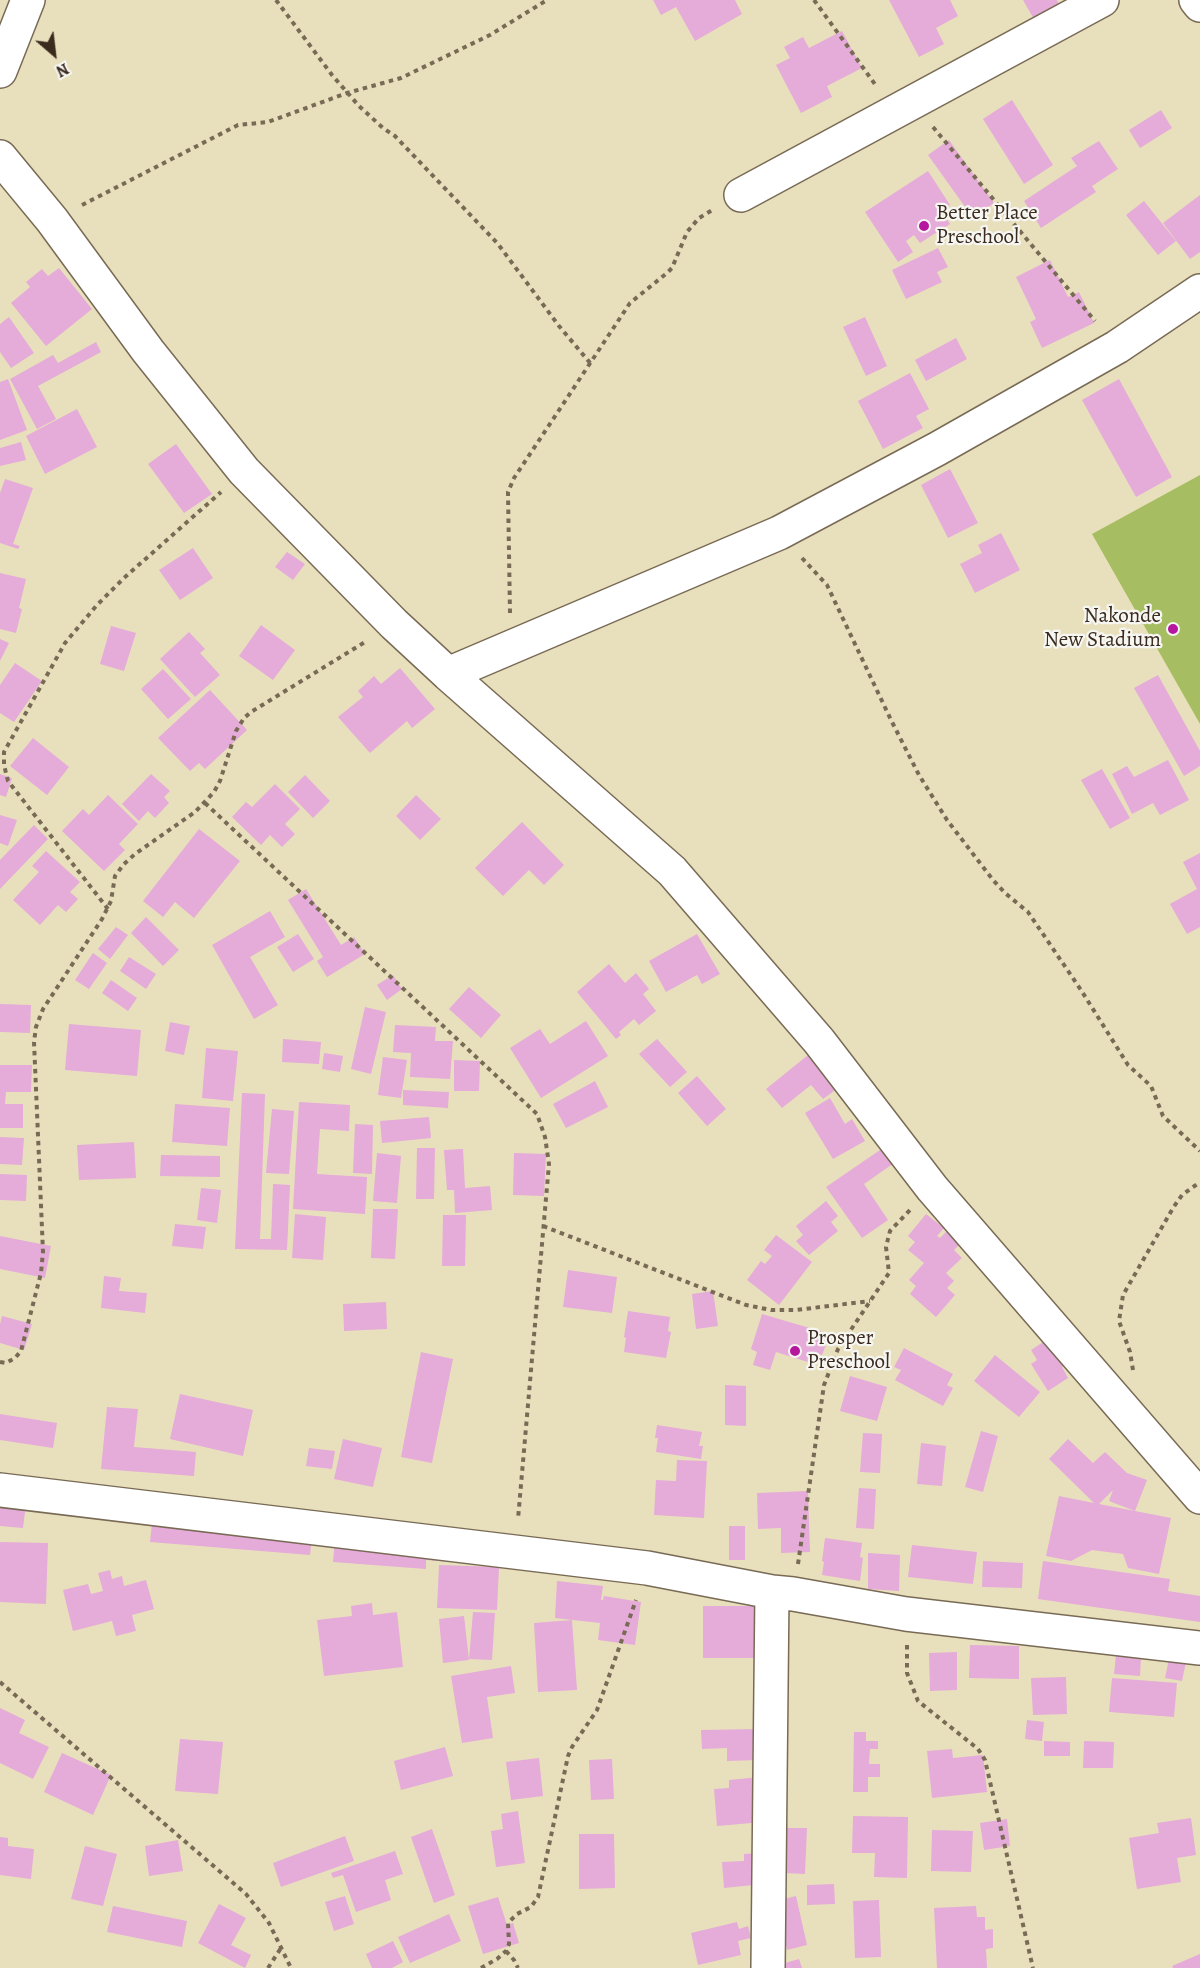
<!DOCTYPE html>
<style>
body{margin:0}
#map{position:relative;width:1200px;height:1968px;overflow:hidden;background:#e8e0bc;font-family:Alegreya,serif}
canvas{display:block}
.north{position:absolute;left:24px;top:24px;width:60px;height:60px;-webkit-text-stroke:4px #f6f6f2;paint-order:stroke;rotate:152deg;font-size:16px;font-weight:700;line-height:24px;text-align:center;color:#3b2a1e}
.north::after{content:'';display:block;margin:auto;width:21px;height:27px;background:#3b2a1e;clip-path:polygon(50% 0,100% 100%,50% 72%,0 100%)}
</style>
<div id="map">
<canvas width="1200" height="1968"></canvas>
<div class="north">N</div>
</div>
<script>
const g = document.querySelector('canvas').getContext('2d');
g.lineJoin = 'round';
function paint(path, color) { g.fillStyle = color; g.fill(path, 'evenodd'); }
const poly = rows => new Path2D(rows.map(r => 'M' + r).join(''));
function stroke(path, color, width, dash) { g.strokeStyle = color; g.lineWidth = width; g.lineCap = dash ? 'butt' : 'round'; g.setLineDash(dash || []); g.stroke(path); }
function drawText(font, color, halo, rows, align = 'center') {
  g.font = font + ' Alegreya,serif'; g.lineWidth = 4.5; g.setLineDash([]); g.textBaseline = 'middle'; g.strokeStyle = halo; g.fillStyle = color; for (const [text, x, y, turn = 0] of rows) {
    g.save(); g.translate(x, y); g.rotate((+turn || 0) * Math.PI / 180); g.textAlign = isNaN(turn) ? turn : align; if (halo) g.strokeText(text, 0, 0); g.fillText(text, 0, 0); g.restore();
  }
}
paint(poly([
 [1200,475,1200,724,1092,534]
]), '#a7bd61');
paint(poly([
 [653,0,735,0,742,14,695,41,676,7,661,15],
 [889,0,950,0,958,16,936,28,944,44,919,57],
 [1023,0,1057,0,1061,8,1035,21],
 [842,31,862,68,827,86,832,97,801,113,776,65,790,58,784,47,803,37,809,48],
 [1012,100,1053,165,1024,184,983,119],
 [1161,110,1172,128,1140,148,1129,130],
 [949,140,994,203,973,218,928,155],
 [1099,141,1118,169,1092,186,1096,192,1041,228,1024,201,1077,166,1071,158],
 [928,171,950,205,941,210,950,224,920,243,914,235,906,241,913,252,898,262,865,212],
 [1200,195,1200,252,1190,259,1163,223],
 [1144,201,1176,241,1158,255,1126,215],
 [938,248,948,267,937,272,942,282,906,299,892,270],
 [1050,260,1068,297,1079,292,1094,323,1042,348,1030,322,1036,319,1016,277],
 [59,268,92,309,46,346,11,303,30,287,26,282,42,269,48,276],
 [9,317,34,353,11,368,0,352,0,324],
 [865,317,887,366,866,376,843,327],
 [956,338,967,359,926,381,915,360],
 [96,342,101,352,38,386,56,419,37,429,10,379,53,355,58,363],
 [910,373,929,409,916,416,923,428,883,449,858,401],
 [8,379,27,430,0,440,0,382],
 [1119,379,1172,477,1136,497,1082,400],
 [77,409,97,447,45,474,26,436],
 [21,442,26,460,0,466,0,448],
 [176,444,212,494,184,513,148,464],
 [950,469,978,523,948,538,921,485],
 [5,479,33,488,13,544,20,546,18,549,0,543,0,493],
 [1001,533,1020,570,975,593,960,564,982,553,978,545],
 [193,548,213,578,180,600,159,570],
 [287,552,305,564,293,580,275,567],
 [0,573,26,579,19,608,22,609,16,633,0,629],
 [261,625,295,650,273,680,239,656],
 [111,626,136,633,124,671,100,664],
 [189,632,205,649,200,653,220,675,195,697,160,659],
 [0,639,9,643,0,661],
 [15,663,42,681,14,722,0,713,0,685],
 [400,668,435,709,412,728,407,721,370,753,338,717,363,697,358,691,374,676,381,684],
 [163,669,191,699,168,719,141,689],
 [1158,675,1200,751,1200,766,1184,776,1134,688],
 [210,690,247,730,205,769,199,763,190,771,158,738],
 [33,738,69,767,47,795,10,766],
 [1168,760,1189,800,1160,815,1153,803,1132,814,1112,774,1127,766,1134,777],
 [1102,769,1130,818,1110,829,1081,780],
 [0,774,12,778,6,797,0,795],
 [151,774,170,791,164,797,169,803,155,818,148,811,139,821,122,804],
 [305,775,330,801,313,818,288,792],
 [275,784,300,809,285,824,295,834,282,847,270,835,261,845,232,817,246,802,252,807],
 [108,795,138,824,119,844,125,850,104,871,62,831,83,809,89,815],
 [416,795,441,819,420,840,396,816],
 [0,815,17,820,8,846,0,843],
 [522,822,564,865,544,885,529,870,503,896,475,868],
 [34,825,48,839,0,889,0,860],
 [199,829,240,861,194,918,175,902,163,917,143,901],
 [46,851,80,882,70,892,78,899,66,912,58,905,40,925,13,900,39,872,32,866],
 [1200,853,1200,927,1187,934,1170,904,1197,889,1183,862],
 [306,889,341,945,354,937,365,954,327,977,317,961,323,957,288,900],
 [270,911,285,937,250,957,278,1005,254,1019,212,945],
 [146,917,179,950,163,966,131,933],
 [116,927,128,935,110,959,98,949],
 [298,934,314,959,293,972,277,947],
 [697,934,720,974,702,984,697,975,666,992,649,961],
 [93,953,107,963,89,989,75,980],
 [129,957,156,974,146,989,120,971],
 [609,964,625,983,636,973,649,989,643,994,656,1011,639,1025,634,1019,619,1032,621,1035,616,1039,577,992],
 [393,975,402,989,387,1000,377,985],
 [111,980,137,998,128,1011,102,993],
 [469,987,501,1015,481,1038,449,1009],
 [0,1004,31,1005,30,1033,0,1032],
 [365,1007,386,1012,371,1074,351,1069],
 [586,1021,608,1056,541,1098,510,1048,540,1029,550,1044],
 [170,1022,190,1026,184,1055,165,1051],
 [69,1024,141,1030,137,1076,65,1070],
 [395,1025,436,1027,435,1041,453,1041,450,1079,410,1077,411,1053,393,1052],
 [283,1039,321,1042,319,1064,282,1062],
 [657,1039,687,1072,670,1087,639,1054],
 [206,1048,238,1051,233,1101,202,1098],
 [813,1051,841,1086,823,1099,811,1085,782,1108,766,1089],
 [324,1053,343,1056,340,1072,322,1069],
 [383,1057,407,1060,401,1098,378,1095],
 [454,1060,480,1061,479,1091,454,1091],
 [0,1065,32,1065,31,1092,6,1092,5,1104,23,1104,23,1128,0,1128],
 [697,1076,726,1109,707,1126,678,1093],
 [595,1081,608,1107,566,1128,553,1104],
 [403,1090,449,1092,448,1108,403,1105],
 [242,1093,265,1094,260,1239,271,1239,273,1184,290,1185,287,1250,235,1249],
 [830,1098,845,1124,852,1119,865,1141,833,1159,805,1113],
 [299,1102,350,1105,349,1131,320,1129,317,1174,367,1177,365,1214,293,1209],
 [175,1104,230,1108,227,1146,172,1142],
 [272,1109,294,1111,289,1174,266,1173],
 [429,1117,431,1138,382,1143,380,1121],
 [355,1124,373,1125,372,1174,353,1173],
 [0,1137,24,1138,22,1165,0,1164],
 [896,1139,907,1154,864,1184,888,1220,862,1238,826,1187],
 [134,1142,136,1178,79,1180,77,1145],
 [417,1148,435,1148,434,1199,416,1199],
 [463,1149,465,1188,490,1186,492,1210,455,1213,454,1190,447,1190,444,1150],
 [377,1153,401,1156,397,1203,373,1201],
 [514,1153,546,1154,544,1196,513,1195],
 [161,1155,220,1156,220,1177,160,1176],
 [0,1174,27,1175,26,1201,0,1200],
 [201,1188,221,1190,217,1223,197,1220],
 [826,1201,838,1216,831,1222,838,1231,809,1255,796,1241,803,1235,796,1226],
 [373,1209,398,1209,395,1259,371,1258],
 [295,1214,326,1217,323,1260,292,1258],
 [926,1214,944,1228,937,1236,940,1238,948,1230,961,1243,954,1250,962,1258,946,1273,954,1281,947,1288,955,1295,936,1317,910,1294,916,1286,909,1280,924,1263,908,1250,915,1242,908,1236],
 [443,1215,466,1215,465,1266,442,1266],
 [175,1224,206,1227,203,1249,172,1246],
 [776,1235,812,1262,779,1305,747,1280,761,1261,765,1264,772,1256,764,1250],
 [0,1236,51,1246,45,1278,0,1269],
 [568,1270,617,1277,612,1313,563,1307],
 [104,1276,121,1278,119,1291,147,1293,145,1313,101,1308],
 [713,1291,718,1326,696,1329,692,1294],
 [386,1302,387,1329,344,1331,343,1304],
 [628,1311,670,1317,668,1331,671,1332,666,1358,624,1352,626,1338,624,1337],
 [762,1314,830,1334,822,1355,814,1353,811,1363,776,1352,770,1370,753,1365,757,1352,751,1349],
 [2,1316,32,1324,24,1350,0,1343,0,1324],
 [1051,1337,1068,1363,1062,1367,1068,1378,1048,1391,1031,1364,1037,1360,1031,1350],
 [904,1348,953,1374,947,1385,953,1388,943,1406,895,1380,901,1370,894,1367],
 [421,1352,453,1359,432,1463,401,1457],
 [995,1355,1040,1392,1019,1417,974,1381],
 [850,1376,887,1387,877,1421,840,1411],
 [725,1385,746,1386,746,1426,725,1425],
 [180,1394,253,1410,243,1456,170,1439],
 [107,1407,138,1409,134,1447,196,1452,194,1476,101,1469],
 [0,1414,57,1423,53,1448,0,1440],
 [657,1425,702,1432,699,1446,703,1446,701,1459,656,1452,658,1438,655,1438],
 [981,1431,998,1436,983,1492,965,1487],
 [863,1433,882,1434,880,1473,860,1472],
 [343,1439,382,1448,373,1487,334,1479],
 [1068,1439,1093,1463,1105,1452,1127,1473,1147,1480,1135,1511,1109,1501,1113,1490,1099,1504,1171,1518,1159,1574,1128,1568,1123,1554,1092,1550,1071,1561,1046,1556,1059,1496,1094,1503,1049,1459],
 [921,1443,946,1446,942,1486,917,1484],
 [309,1448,335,1451,332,1469,306,1466],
 [677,1460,707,1461,704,1518,654,1515,656,1480,676,1481],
 [859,1488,876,1489,874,1529,856,1528],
 [808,1491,810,1552,781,1553,781,1528,758,1529,757,1493],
 [0,1502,26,1504,23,1528,0,1526],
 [152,1523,312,1537,310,1555,150,1542],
 [729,1526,745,1526,745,1560,729,1560],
 [825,1538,862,1543,860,1557,863,1558,860,1581,822,1575,824,1562,822,1561],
 [335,1540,452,1543,450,1562,426,1560,426,1569,333,1562],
 [0,1542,48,1543,46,1604,0,1602],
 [912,1545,977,1552,973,1584,908,1577],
 [868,1553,900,1555,899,1591,868,1589],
 [983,1561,1023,1563,1022,1588,982,1587],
 [1043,1561,1170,1579,1168,1591,1200,1596,1200,1622,1038,1599],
 [439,1565,499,1567,497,1610,437,1608],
 [110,1570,112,1579,122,1576,124,1586,146,1580,154,1609,132,1615,136,1631,116,1636,112,1621,73,1631,63,1590,88,1584,91,1594,103,1591,98,1573],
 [557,1581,603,1586,601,1600,603,1600,604,1596,641,1602,635,1645,598,1640,600,1623,555,1618],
 [372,1603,373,1615,397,1612,403,1667,324,1676,317,1620,352,1616,351,1606],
 [703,1606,755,1606,754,1658,703,1658],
 [473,1612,495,1613,492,1660,469,1659],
 [464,1616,469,1660,443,1663,439,1619],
 [572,1620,577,1690,538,1692,534,1623],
 [970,1645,1019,1646,1019,1679,969,1678],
 [957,1652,957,1690,930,1691,929,1653],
 [1116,1655,1141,1657,1140,1676,1114,1674],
 [1169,1659,1186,1662,1182,1681,1165,1678],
 [511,1666,515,1693,487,1697,493,1738,462,1743,451,1676],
 [1066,1677,1067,1714,1033,1715,1031,1678],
 [1112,1678,1177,1683,1174,1717,1109,1712],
 [0,1708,25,1720,19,1733,49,1747,33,1779,0,1763],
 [1027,1720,1044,1722,1042,1741,1025,1739],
 [759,1729,759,1760,727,1761,727,1748,702,1749,701,1730],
 [854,1732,866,1732,866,1741,878,1741,878,1749,870,1749,869,1764,880,1764,880,1777,868,1777,868,1792,853,1792],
 [180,1739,223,1742,218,1794,175,1791],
 [1044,1741,1070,1742,1070,1756,1044,1756],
 [1084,1741,1114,1742,1113,1768,1083,1768],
 [445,1747,453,1776,401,1790,394,1761],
 [952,1749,953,1758,983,1755,987,1792,932,1798,927,1751],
 [62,1753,111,1775,93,1815,44,1792],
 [539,1758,543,1796,511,1800,506,1762],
 [612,1759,614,1799,591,1800,589,1760],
 [760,1777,763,1822,717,1826,714,1789,729,1788,729,1780],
 [518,1811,525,1863,496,1867,491,1831,503,1829,501,1814],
 [853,1816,908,1817,907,1878,874,1877,875,1853,852,1853],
 [1191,1818,1196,1855,1177,1858,1181,1882,1137,1889,1129,1838,1159,1833,1157,1823],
 [1007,1819,1010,1846,984,1850,980,1823],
 [786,1828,807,1828,805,1874,784,1873],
 [432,1829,455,1895,434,1903,411,1837],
 [932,1830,973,1831,971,1872,931,1871],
 [579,1834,614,1834,615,1888,579,1889],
 [345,1836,354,1861,281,1887,273,1863],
 [0,1837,8,1838,8,1846,34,1849,31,1879,0,1875],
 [178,1840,183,1871,149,1876,145,1846],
 [85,1846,117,1854,103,1906,71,1899],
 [395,1851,403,1874,385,1880,391,1900,356,1912,343,1875,333,1878,331,1873],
 [760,1853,763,1884,724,1888,722,1862,744,1861,744,1854],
 [834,1884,835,1904,807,1905,807,1885],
 [345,1896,354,1924,334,1931,325,1902],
 [796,1896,807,1945,787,1950,776,1901],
 [498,1897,507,1925,513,1923,519,1943,483,1954,468,1906],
 [879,1900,881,1957,855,1958,853,1901],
 [219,1904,246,1918,231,1945,251,1955,245,1968,198,1943],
 [113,1906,187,1921,182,1947,107,1932],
 [976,1906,977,1917,985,1917,985,1930,993,1929,993,1948,986,1949,987,1968,937,1968,934,1908],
 [449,1914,461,1941,410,1963,398,1937],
 [737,1922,739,1929,748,1926,751,1938,738,1941,741,1955,698,1965,691,1933],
 [393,1941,403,1962,392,1968,372,1968,366,1954],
 [1200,1954,1200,1968,1173,1968,1172,1966],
 [799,1959,802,1968,771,1968,771,1967]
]), '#e5abd9');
const street = poly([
 [1196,0,1200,5],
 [0,71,28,0],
 [0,157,52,220,148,351,244,471,394,624,448,674,672,871,819,1041,932,1188,1200,1497],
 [741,195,1102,0],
 [448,674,779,533,937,449,1117,347,1200,291],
 [0,1490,647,1568,772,1592,793,1594,906,1614,1200,1648],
 [768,1968,772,1592]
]);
stroke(street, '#786a55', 36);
stroke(poly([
 [276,0,332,75,359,106,383,128,395,136,498,244,559,326,591,364],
 [814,0,877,87],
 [933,127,1095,321],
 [82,205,238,125,268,122,347,93,401,78,490,35,547,0],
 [802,558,827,585,891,720,919,775,947,820,993,880,1005,893,1028,912,1081,990,1128,1065,1151,1086,1163,1116,1200,1151],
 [510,613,508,492,514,478,630,303,667,273,672,268,687,232,699,218,714,209],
 [205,803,537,1114,545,1137,549,1164,518,1519],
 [108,909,8,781,4,765,4,752,65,643,97,605,124,578,221,492],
 [543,1226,746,1305,771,1310,796,1310,870,1301],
 [0,1362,6,1363,15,1358,21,1351,41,1273,43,1252,34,1042,36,1027,43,1009,102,919,111,901,115,876,124,864,135,854,195,812,214,792,220,781,236,731,244,718,251,712,365,642],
 [1133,1370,1130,1352,1119,1321,1123,1295,1173,1208,1182,1195,1200,1182],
 [798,1564,824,1385,838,1349,889,1273,886,1247,890,1231,910,1210],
 [907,1645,907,1673,918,1701,978,1749,985,1760,1033,1968],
 [0,1682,246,1894,269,1923,291,1968],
 [506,1951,514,1960,518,1968],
 [268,1968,281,1948],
 [481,1968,497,1959,506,1951,509,1944,508,1923,517,1914,531,1907,538,1897,568,1756,572,1747,597,1710,636,1600]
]), '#786a55', 4, [4.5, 4.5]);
stroke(street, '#fff', 33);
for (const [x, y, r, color] of [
 [924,226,6,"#b5179e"],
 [1173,629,6,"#b5179e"],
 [795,1351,6,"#b5179e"]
]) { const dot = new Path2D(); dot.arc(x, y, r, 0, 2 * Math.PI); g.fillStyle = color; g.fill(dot); stroke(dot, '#f6f6f2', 2); }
drawText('21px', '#3b2a1e', '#f6f6f2', [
 ["Better Place",936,214],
 ["Preschool",936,238],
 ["Nakonde",1161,617,"right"],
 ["New Stadium",1161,641,"right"],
 ["Prosper",807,1339],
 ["Preschool",807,1363]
], 'left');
</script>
